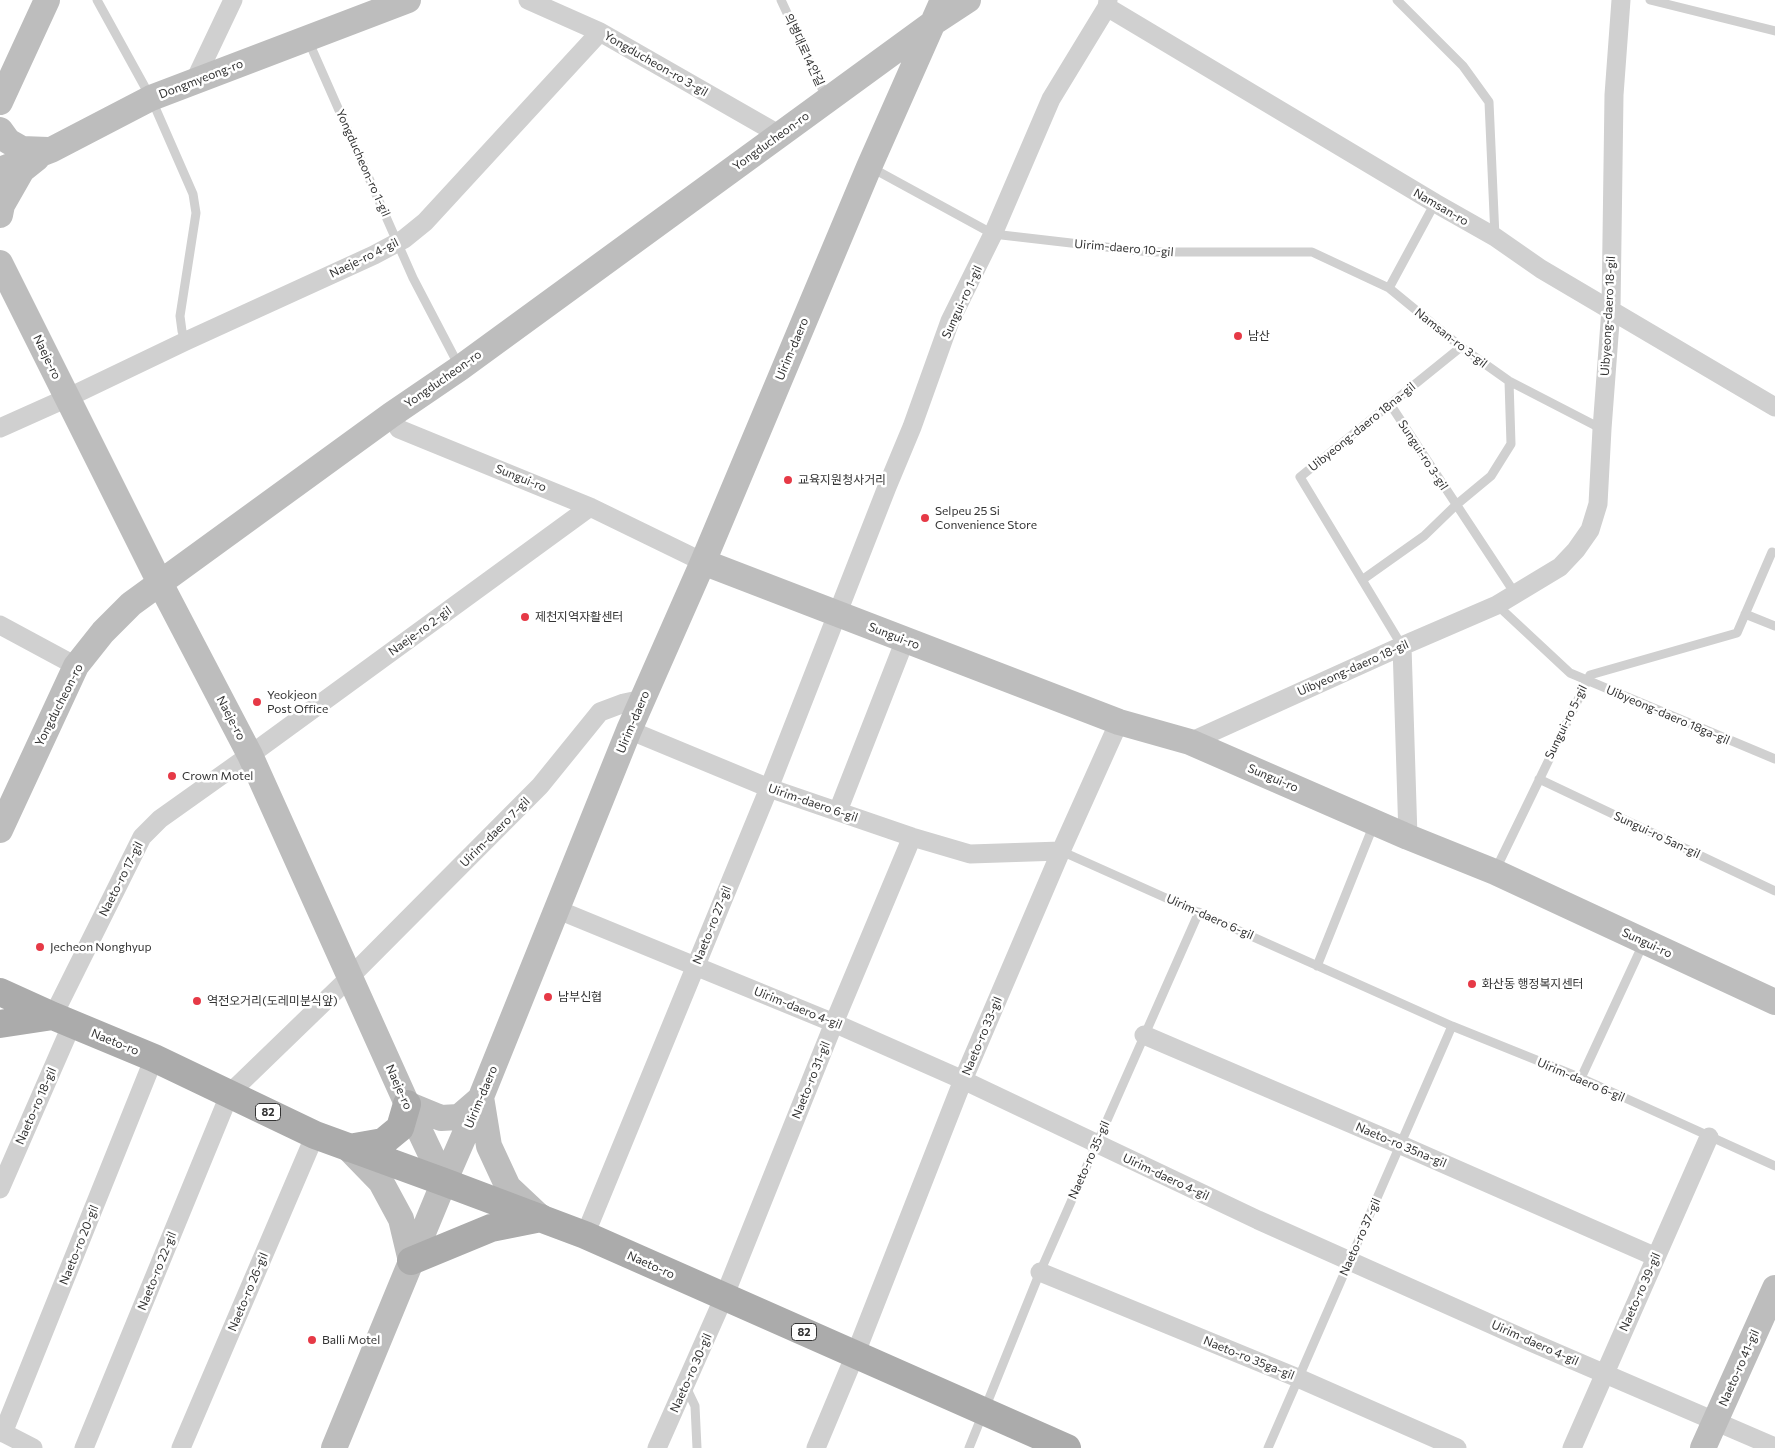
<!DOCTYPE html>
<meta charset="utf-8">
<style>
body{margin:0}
canvas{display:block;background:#fff}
</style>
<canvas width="1775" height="1448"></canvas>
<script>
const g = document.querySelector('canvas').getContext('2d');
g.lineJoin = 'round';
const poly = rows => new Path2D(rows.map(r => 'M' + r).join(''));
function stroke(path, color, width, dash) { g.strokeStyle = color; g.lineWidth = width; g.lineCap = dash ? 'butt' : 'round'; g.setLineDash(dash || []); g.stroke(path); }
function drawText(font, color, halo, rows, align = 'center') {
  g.font = font + ' Commissioner,"Noto Sans KR",sans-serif'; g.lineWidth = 5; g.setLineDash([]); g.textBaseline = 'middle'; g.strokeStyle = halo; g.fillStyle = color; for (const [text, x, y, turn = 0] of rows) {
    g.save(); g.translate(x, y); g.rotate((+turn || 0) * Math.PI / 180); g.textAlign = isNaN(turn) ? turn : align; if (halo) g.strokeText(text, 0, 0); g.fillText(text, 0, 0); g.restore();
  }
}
stroke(poly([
 [97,0,151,98,193,194,196,213,180,316,182,331,186,341],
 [781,0,826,97],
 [1397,0,1463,66,1489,102,1495,237],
 [1650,0,1775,31],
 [308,40,413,278,459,366],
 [872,168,993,234,1149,252,1312,252,1389,288,1461,347,1509,381,1602,429],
 [1389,288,1435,203],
 [1390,404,1516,595],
 [1362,580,1424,536,1456,505,1491,476,1511,444,1509,381],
 [1497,605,1570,673,1775,759],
 [1745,614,1775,626],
 [1402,646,1300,477,1461,347],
 [1539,779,1775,891],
 [1061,851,1452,1026,1581,1078,1775,1166],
 [1496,869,1590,675,1737,633,1772,552],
 [1317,966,1374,824],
 [1581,1078,1644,942],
 [686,1387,695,1406,697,1448],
 [969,1448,1040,1272,1199,912],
 [1268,1448,1452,1026]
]), '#d0d0d0', 9);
stroke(poly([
 [528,0,600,32,780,135],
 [1107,7,1435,203,1495,237,1541,269,1775,407],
 [194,82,233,0],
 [391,415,399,429,590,507,703,562],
 [0,428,67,398,186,341,374,255,404,239,425,222,600,32],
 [0,625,76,666],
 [1402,646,1408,837],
 [629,730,769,788,912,837,970,854,1061,851],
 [1190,742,1402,646,1497,605,1560,567,1576,550,1590,530,1598,504,1602,429,1611,309,1614,95,1621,0],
 [838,811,905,640],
 [556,909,834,1023,963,1080,1258,1220,1531,1342,1775,1447],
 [53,1016,142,837,160,819,250,755,590,507],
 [1144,1035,1401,1145,1656,1257],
 [0,1189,72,1024],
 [585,1235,769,788,887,487,912,427,950,321,993,234,1051,99,1107,7,1108,0],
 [1040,1272,1298,1378,1457,1448],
 [0,1431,33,1448],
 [3,1433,154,1058],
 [84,1448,230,1093,350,977,540,786,600,712,624,703,643,699],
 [181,1448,315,1135],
 [657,1448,724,1297,834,1023,912,837],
 [816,1448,855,1355,963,1080,1061,851,1119,722],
 [1572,1448,1709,1137]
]), '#d0d0d0', 19);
stroke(poly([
 [0,102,47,0],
 [0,130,8,141,22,149,48,150],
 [0,170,51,150,151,98,408,0],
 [0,215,2,205,22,170,37,158],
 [0,263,160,583,250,755,407,1104,444,1182],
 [703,562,1119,722,1190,742,1408,837,1495,872,1775,1002],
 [0,830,76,666,103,632,131,604,391,415,460,368,933,23,968,0],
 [481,1097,489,1146,508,1187,541,1218],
 [407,1104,441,1118,459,1117,481,1098],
 [348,1148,381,1182,401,1219,411,1261],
 [334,1448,444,1182,481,1097,629,730,703,562,869,167,943,0],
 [1703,1448,1775,1288]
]), '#bdbdbd', 26);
stroke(poly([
 [0,992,53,1016,154,1058,315,1135,444,1182,585,1235,1067,1448],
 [0,1024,53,1016],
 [349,1148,383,1142,400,1128,407,1104],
 [411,1261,491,1228,541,1218]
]), '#ababab', 28);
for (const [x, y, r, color] of [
 [1238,336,5,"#e63946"],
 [788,480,5,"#e63946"],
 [925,518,5,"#e63946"],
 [525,617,5,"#e63946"],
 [257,702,5,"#e63946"],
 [172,776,5,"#e63946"],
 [40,947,5,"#e63946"],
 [1472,984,5,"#e63946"],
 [548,997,5,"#e63946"],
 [197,1001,5,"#e63946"],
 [312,1340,5,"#e63946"]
]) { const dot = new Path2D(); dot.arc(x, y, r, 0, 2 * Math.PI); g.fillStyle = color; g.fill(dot); stroke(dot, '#fff', 2); }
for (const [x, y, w] of [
 [268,1112,25],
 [804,1332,25]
]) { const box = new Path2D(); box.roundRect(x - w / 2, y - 8.5, w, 17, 4); g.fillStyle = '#fff'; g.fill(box); stroke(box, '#333', 1); }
drawText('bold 11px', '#333', null, [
 ["82",268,1112],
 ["82",804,1332]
]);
drawText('12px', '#333', '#fff', [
 ["의병대로14안길",804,50,65],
 ["Yongducheon-ro 3-gil",656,64,30],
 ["Dongmyeong-ro",201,79,-21],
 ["Yongducheon-ro",771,141,-36],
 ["Yongducheon-ro 1-gil",363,163,66],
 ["Namsan-ro",1441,207,30],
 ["Uirim-daero 10-gil",1124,248,5],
 ["Naeje-ro 4-gil",364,258,-26],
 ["Sungui-ro 1-gil",962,302,-65],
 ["Uibyeong-daero 18-gil",1608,316,-87],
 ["Namsan-ro 3-gil",1451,338,38],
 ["Uirim-daero",792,349,-67],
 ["Naeje-ro",47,357,64],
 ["Yongducheon-ro",443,379,-35],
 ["Uibyeong-daero 18na-gil",1362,427,-39],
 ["Sungui-ro 3-gil",1423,455,57],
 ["Sungui-ro",521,478,22],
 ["Naeje-ro 2-gil",420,631,-36],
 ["Sungui-ro",894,636,21],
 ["Uibyeong-daero 18-gil",1353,668,-24],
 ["Yongducheon-ro",59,705,-63],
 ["Uibyeong-daero 18ga-gil",1668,715,23],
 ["Naeje-ro",231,718,62],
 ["Uirim-daero",633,722,-67],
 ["Sungui-ro 5-gil",1566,722,-64],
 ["Sungui-ro",1273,778,23],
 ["Uirim-daero 6-gil",813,803,19],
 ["Uirim-daero 7-gil",495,832,-45],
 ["Sungui-ro 5an-gil",1657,835,25],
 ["Naeto-ro 17-gil",121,879,-63],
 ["Uirim-daero 6-gil",1210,917,24],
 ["Naeto-ro 27-gil",712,925,-68],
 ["Sungui-ro",1647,943,25],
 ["Uirim-daero 4-gil",798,1008,22],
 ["Naeto-ro 33-gil",982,1036,-67],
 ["Naeto-ro",115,1042,22],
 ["Naeto-ro 31-gil",811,1080,-68],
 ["Uirim-daero 6-gil",1581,1080,23],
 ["Naeje-ro",399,1087,66],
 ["Uirim-daero",481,1097,-67],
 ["Naeto-ro 18-gil",36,1106,-66],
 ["Naeto-ro 35na-gil",1401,1145,23],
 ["Naeto-ro 35-gil",1089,1160,-66],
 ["Uirim-daero 4-gil",1166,1177,25],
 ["Naeto-ro 37-gil",1360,1237,-66],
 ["Naeto-ro 20-gil",79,1245,-68],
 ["Naeto-ro",651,1265,24],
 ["Naeto-ro 22-gil",157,1271,-68],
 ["Naeto-ro 26-gil",248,1292,-67],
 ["Naeto-ro 39-gil",1640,1292,-66],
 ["Uirim-daero 4-gil",1535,1343,24],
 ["Naeto-ro 35ga-gil",1249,1358,22],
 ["Naeto-ro 41-gil",1739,1368,-66],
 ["Naeto-ro 30-gil",691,1373,-66]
]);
drawText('12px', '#333', '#fff', [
 ["남산",1248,336],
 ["교육지원청사거리",798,480],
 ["Selpeu 25 Si",935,511],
 ["Convenience Store",935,525],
 ["제천지역자활센터",535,617],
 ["Yeokjeon",267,695],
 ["Post Office",267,709],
 ["Crown Motel",182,776],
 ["Jecheon Nonghyup",50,947],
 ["화산동 행정복지센터",1482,984],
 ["남부신협",558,997],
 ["역전오거리(도레미분식앞)",207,1001],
 ["Balli Motel",322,1340]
], 'left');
</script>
